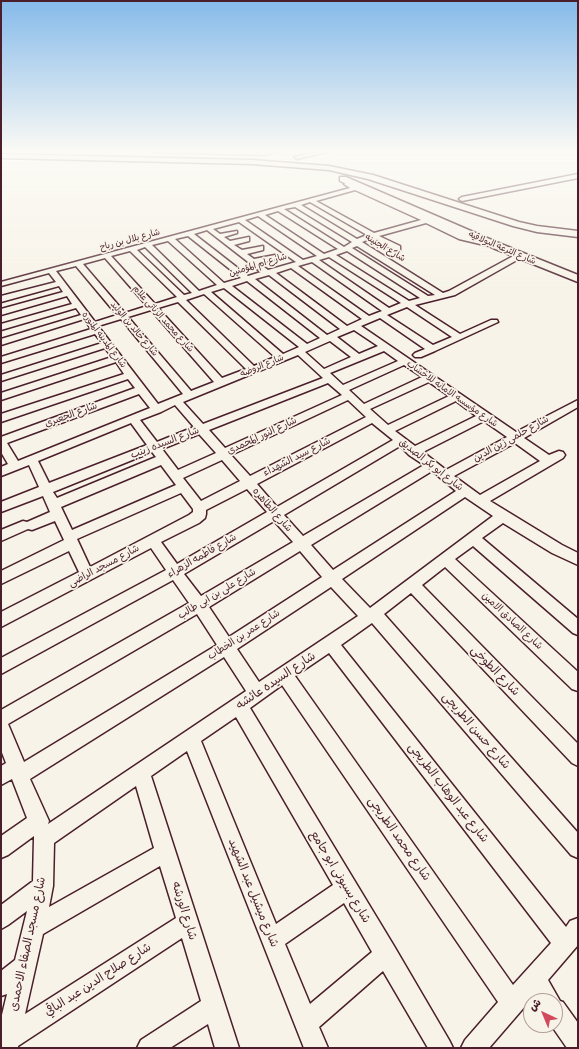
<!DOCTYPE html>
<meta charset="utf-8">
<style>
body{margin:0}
#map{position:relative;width:579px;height:1049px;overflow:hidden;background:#f7f3e8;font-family:Pangolin,"Playpen Sans Arabic",sans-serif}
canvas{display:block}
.frame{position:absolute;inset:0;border:2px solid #4a1f2b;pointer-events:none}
.north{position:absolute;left:523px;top:993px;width:40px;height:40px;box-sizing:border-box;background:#f7f3e8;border:1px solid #b29e9c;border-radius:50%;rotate:316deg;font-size:11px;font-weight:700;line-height:16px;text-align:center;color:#4a1f2b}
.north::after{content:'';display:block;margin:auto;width:14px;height:18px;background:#d1495b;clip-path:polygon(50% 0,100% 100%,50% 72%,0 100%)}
</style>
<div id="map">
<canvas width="579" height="1049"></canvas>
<div class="frame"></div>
<div class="north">ش</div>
</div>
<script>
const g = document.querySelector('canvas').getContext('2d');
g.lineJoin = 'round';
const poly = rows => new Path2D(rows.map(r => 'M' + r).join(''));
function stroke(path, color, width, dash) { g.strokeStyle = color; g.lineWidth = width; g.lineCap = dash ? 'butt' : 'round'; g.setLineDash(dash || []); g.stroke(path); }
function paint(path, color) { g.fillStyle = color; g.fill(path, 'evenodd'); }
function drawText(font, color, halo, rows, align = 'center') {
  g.font = font + ' Pangolin,"Playpen Sans Arabic",sans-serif'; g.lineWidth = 3.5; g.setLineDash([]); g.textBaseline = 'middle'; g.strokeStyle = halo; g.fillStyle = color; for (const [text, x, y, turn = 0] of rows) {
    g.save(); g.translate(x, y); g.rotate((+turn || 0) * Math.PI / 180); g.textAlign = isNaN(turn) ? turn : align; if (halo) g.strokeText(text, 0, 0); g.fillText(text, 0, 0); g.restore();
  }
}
const street = poly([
 [151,150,264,151,285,150,264,155,154,152,151,150],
 [325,150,336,150,297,159,294,157,325,150],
 [578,174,578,178,462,201,459,199,462,197,578,174],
 [347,182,465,235,500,244,501,246,497,248,459,239,426,223,379,236,400,246,400,250,394,250,372,238,362,242,443,293,449,291,517,254,523,254,524,256,455,295,415,305,460,334,491,320,497,320,498,322,435,351,421,357,415,357,413,355,415,353,425,349,380,318,361,326,516,432,578,400,578,407,524,438,549,455,559,451,563,452,565,455,563,458,490,501,562,545,578,553,578,565,552,553,503,523,482,538,578,619,578,635,573,633,473,546,455,559,578,672,578,691,572,689,445,567,422,585,578,744,578,766,572,763,411,593,384,614,578,833,578,858,571,855,372,623,341,645,566,927,570,921,578,918,578,945,548,980,560,1001,563,1002,578,1023,578,1048,567,1048,551,1025,555,1025,555,1001,536,1001,533,997,489,1048,461,1048,465,1040,498,1002,282,685,250,708,394,946,449,1040,453,1048,428,1048,383,971,319,1027,328,1048,304,1048,187,751,151,776,239,1048,215,1048,208,1024,170,1048,137,1048,141,1040,201,1001,182,938,18,1046,18,1048,1,1048,1,1019,7,994,1,996,1,971,15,960,27,911,8,925,1,929,1,905,33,881,34,838,34,836,8,855,1,858,1,836,27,818,12,779,1,785,1,766,6,763,1,750,1,710,189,603,173,580,1,674,1,658,166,570,151,548,1,627,1,612,79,572,69,551,1,584,1,571,64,540,55,521,32,530,28,529,1,541,1,530,23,521,27,522,50,512,43,496,1,512,1,502,39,487,29,465,1,476,1,467,8,464,1,452,1,437,135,388,128,379,1,422,1,414,124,374,116,362,1,400,1,393,112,357,105,348,1,381,1,375,102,343,95,334,1,363,1,357,91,329,84,319,1,345,1,339,81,315,76,308,1,330,1,324,72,304,67,296,1,315,1,309,63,292,59,286,1,302,1,296,56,282,49,273,1,286,1,282,350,188,344,184,347,182],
 [355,190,421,220,374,233,316,201,355,190],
 [310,202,367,235,357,239,301,205,310,202],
 [295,207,352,242,344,247,284,209,295,207],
 [278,211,338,249,324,254,265,215,278,211],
 [258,216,317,256,303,260,245,220,258,216],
 [239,222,296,262,268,270,259,263,275,259,275,255,254,259,247,254,263,250,263,246,242,250,234,245,249,241,249,237,230,241,224,237,237,233,237,231,220,234,213,229,239,222],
 [207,230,261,272,248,276,194,234,207,230],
 [188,236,241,278,224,283,175,239,188,236],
 [168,241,217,285,199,291,152,245,168,241],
 [357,246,435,295,428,296,352,248,357,246],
 [145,247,192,293,184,295,137,250,145,247],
 [130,251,177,297,155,304,111,256,130,251],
 [347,251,420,298,409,301,336,255,347,251],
 [329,257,401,303,389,308,319,260,329,257],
 [105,258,147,306,125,313,83,264,105,258],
 [312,262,382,311,369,316,298,266,312,262],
 [76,266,117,315,95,322,56,271,76,266],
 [291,268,362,319,347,326,276,273,291,268],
 [269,275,340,329,327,335,255,279,269,275],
 [247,281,320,338,307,344,232,286,247,281],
 [224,288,299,347,283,354,211,292,224,288],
 [204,294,275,357,254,366,186,300,204,294],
 [178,302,246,369,222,378,158,308,178,302],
 [407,307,452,337,433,345,387,315,407,307],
 [151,310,214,382,191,391,128,317,151,310],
 [121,319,183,394,158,404,98,326,121,319],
 [354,330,378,346,359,354,337,337,354,330],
 [330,341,351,357,324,369,305,352,330,341],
 [384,351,398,361,343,385,330,373,384,351],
 [298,355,323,378,203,424,183,402,298,355],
 [404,365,422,377,364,404,349,390,404,365],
 [429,382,449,396,388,425,370,409,429,382],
 [328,383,342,395,225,448,209,430,328,383],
 [139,394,150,408,18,461,7,443,139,394],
 [348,400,366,417,250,476,231,455,348,400],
 [456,401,476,416,415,446,395,431,456,401],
 [175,405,194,427,157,442,140,420,161,412,175,405],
 [484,421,507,437,446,470,423,452,484,421],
 [131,423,147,445,49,483,38,461,131,423],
 [372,423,393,440,277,507,257,484,372,423],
 [199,434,216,453,178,470,162,449,199,434],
 [515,443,540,461,480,495,454,476,515,443],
 [400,446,409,455,424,465,303,536,284,515,400,446],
 [152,452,156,457,57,498,53,492,152,452],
 [222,460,240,481,201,501,183,478,222,460],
 [161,465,176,485,72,530,61,507,161,465],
 [432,471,456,491,333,570,311,545,432,471],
 [247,489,267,512,177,564,161,542,199,523,205,518,206,514,206,510,247,489],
 [181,493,193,509,193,512,189,515,90,567,77,539,181,493],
 [465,497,493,516,370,608,342,579,465,497],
 [274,521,293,542,201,596,184,574,274,521],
 [300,551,322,577,229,637,209,607,300,551],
 [331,587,358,616,259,682,237,649,331,587],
 [197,614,217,645,24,762,8,724,197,614],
 [329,653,551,943,513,985,295,676,329,653],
 [224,657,246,691,48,824,49,821,30,779,224,657],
 [236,717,333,885,276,924,201,741,236,717],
 [136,786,154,848,49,907,53,886,54,843,136,786],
 [160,866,176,918,25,1014,43,934,160,866],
 [344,903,372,952,310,1004,285,944,344,903]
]);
const secondary = poly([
 [1,154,252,160,329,166,373,175,519,222,537,226,578,231,578,237,537,232,513,226,368,179,329,170,252,164,1,158,1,154],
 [340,177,346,177,501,244,578,275,578,282,493,248,340,181,340,177]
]);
stroke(street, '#4a1f2b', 3);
stroke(secondary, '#4a1f2b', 3);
paint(street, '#f7f3e8');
paint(secondary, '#f7f3e8');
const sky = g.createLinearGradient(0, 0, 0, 297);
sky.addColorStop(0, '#85baea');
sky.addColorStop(0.51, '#fbfaf5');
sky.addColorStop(1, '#fbfaf500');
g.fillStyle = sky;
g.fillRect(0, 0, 579, 297);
drawText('9px', '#4a1f2b', '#f7f3e8', [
 ["شارع بلال بن رباح",130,240,-15],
 ["شارع الجنينه",385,248,31],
 ["شارع الترعه البولاقيه",502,248,23],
 ["شارع ام المؤمنين",258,265,-17],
 ["شارع محمد الزناتى علام",163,319,48],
 ["شارع خالد بن الوليد",134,329,50],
 ["شارع المدينه المنوره",104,340,53],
 ["شارع الروضه",262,366,-22],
 ["شارع مؤسسه الامانه للاخشاب",452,394,35]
]);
drawText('10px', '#4a1f2b', '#f7f3e8', [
 ["شارع الجعبرى",71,415,-20],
 ["شارع النور المحمدى",262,436,-25],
 ["شارع حلمى زين الدين",511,439,-29],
 ["شارع السيده زينب",165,443,-21],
 ["شارع سيد الشهداء",297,457,-27],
 ["شارع ابو بكر الصديق",431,465,38],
 ["شارع الطاهره",272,510,49],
 ["شارع فاطمه الزهراء",202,556,-30],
 ["شارع مسجد الراضى",104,566,-28],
 ["شارع على بن ابى طالب",217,594,-31],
 ["شارع الصادق الامين",512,621,43],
 ["شارع عمر بن الخطاب",244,635,-33]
]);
drawText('12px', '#4a1f2b', '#f7f3e8', [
 ["شارع الطوخى",495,671,46],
 ["شارع السيده عائشه",276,681,-34],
 ["شارع حسن الطريجى",476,731,49],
 ["شارع عبد الوهاب الطريجى",448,793,52],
 ["شارع محمد الطريجى",399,839,55],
 ["شارع بسيونى ابو جامع",340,877,59],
 ["شارع ميشيل عبد الشهيد",253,893,68],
 ["شارع الورشه",184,911,73],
 ["شارع مسجد الصفاء الاحمدى",28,944,-78],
 ["شارع صلاح الدين عبد الباقي",98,980,-33]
]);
</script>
